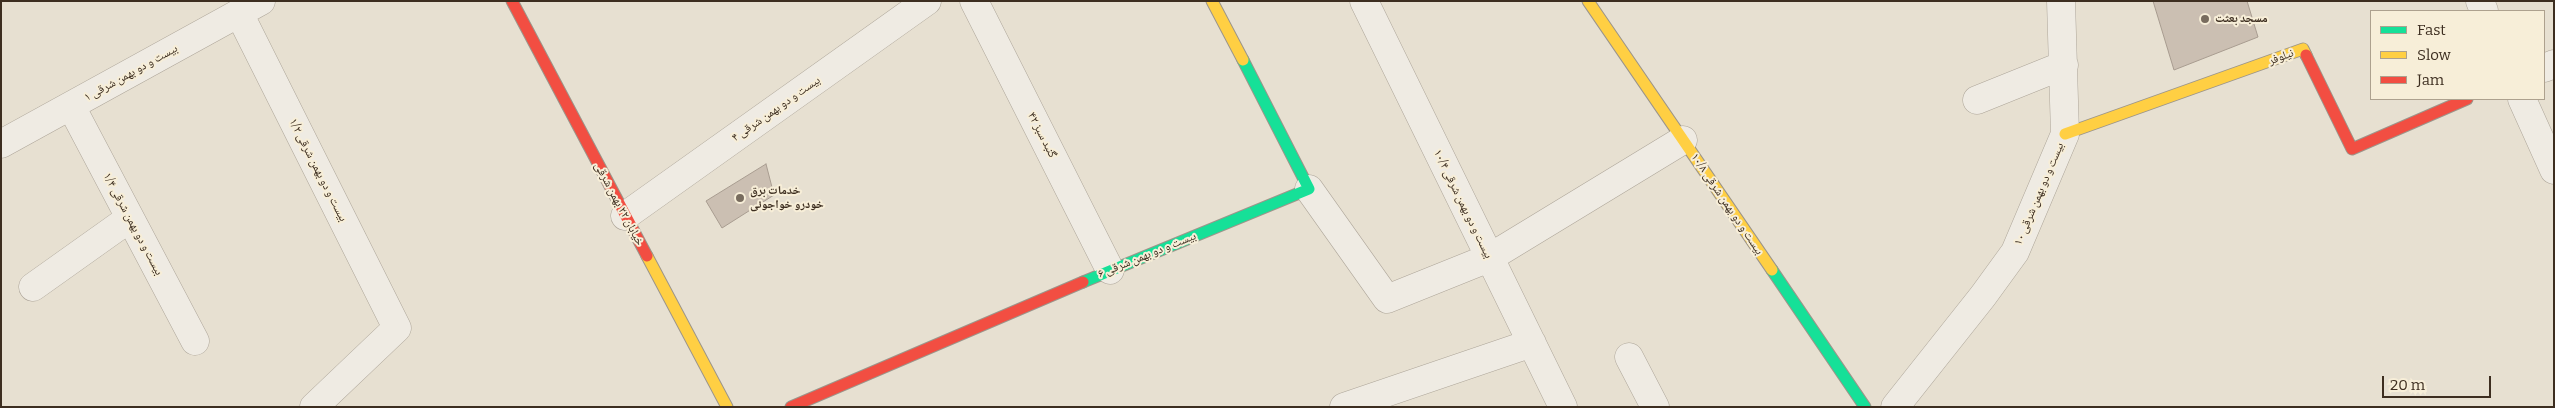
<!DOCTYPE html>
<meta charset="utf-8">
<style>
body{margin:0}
#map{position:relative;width:2555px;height:408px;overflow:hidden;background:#e7e0d1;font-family:Bitter,serif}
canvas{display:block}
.frame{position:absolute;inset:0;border:2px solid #3d2e20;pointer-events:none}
.legend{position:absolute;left:2370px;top:10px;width:175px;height:90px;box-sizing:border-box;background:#f7eed8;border:1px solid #ada18e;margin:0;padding:6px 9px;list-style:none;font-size:15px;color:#3d2e20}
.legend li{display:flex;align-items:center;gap:10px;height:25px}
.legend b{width:25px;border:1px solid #ada18e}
.scale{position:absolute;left:2382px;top:376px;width:109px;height:22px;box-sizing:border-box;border:2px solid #3d2e20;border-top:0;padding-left:6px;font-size:15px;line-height:18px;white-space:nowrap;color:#3d2e20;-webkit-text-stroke:4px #f7eed8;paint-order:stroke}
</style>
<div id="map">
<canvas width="2555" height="408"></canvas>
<div class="frame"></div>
<ul class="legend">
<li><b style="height:6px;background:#16e098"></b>Fast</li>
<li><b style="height:6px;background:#ffcf43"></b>Slow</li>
<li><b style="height:6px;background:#f24e42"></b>Jam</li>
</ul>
<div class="scale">20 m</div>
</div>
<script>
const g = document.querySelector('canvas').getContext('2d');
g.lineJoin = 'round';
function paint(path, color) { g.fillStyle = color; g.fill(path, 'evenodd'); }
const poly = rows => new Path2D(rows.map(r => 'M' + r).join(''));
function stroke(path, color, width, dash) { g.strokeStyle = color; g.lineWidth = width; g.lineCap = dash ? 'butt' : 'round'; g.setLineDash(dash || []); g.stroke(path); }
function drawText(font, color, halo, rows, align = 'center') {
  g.font = font + ' Bitter,"Noto Naskh Arabic",serif'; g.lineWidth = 4; g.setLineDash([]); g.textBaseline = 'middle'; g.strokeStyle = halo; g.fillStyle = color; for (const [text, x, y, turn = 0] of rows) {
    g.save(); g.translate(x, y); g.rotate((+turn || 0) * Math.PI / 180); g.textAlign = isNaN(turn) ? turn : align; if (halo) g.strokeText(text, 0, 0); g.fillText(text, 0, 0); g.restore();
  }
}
const building = poly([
 [2153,1,2247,1,2258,37,2174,70,2153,1],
 [766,164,774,195,722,228,706,201,766,164]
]);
paint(building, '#cbbfb2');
stroke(building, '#a89c90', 1);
const street = poly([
 [974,1,1110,270],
 [1364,1,1563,407],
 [2480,1,2484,11],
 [239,13,397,328,314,407],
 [2544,68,2554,64],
 [2522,99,2554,170],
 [1977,100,2064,65],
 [71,106,195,341],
 [1,144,261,1],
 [1309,189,1387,299,1489,258,1683,140],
 [625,216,927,1],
 [33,287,130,218],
 [1629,357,1655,407],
 [1344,407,1532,343],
 [1895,407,1983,296,2015,252,2065,134,2061,1]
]);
const fast = poly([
 [1772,270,1865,407],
 [1083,282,1309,189,1243,60]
]);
const slow = poly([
 [1212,1,1243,60],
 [1588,1,1772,270],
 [2065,134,2303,49,2306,55],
 [647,256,727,407]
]);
const jam = poly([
 [512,1,647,256],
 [2306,55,2352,149,2467,99],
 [791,407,1083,282]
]);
stroke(street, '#ada599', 29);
stroke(fast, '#9c958a', 13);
stroke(slow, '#9c958a', 13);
stroke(jam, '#9c958a', 13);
stroke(street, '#efebe3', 28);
stroke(fast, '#16e098', 11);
stroke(slow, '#ffcf43', 11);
stroke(jam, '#f24e42', 11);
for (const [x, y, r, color] of [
 [2205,19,5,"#786c5e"],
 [740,198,5,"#786c5e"]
]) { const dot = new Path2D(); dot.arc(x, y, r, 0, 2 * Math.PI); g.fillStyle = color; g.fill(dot); stroke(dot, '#f7eed8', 2); }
drawText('bold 12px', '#3d2e20', '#f7eed8', [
 ["مسجد بعثت",2215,19],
 ["خدمات برق",750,191],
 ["خودرو خواجوئی",750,205]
], 'left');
drawText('12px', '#3d2e20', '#f7eed8', [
 ["نیلوفر",2281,57,-20],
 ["بیست و دو بهمن شرقی ۱",131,73,-29],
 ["بیست و دو بهمن شرقی ۴",776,109,-35],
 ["گنبد سبز ۴۲",1042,135,63],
 ["بیست و دو بهمن شرقی ۱/۲",318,170,63],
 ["بیست و دو بهمن شرقی ۱۰",2039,194,-67],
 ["خیابان ۲۲ بهمن شرقی",619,204,62],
 ["بیست و دو بهمن شرقی ۱۰/۴",1463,204,64],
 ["بیست و دو بهمن شرقی ۱۰/۸",1727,204,56],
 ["بیست و دو بهمن شرقی ۱/۴",133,224,62],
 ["بیست و دو بهمن شرقی ۶",1147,255,-22]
]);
</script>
